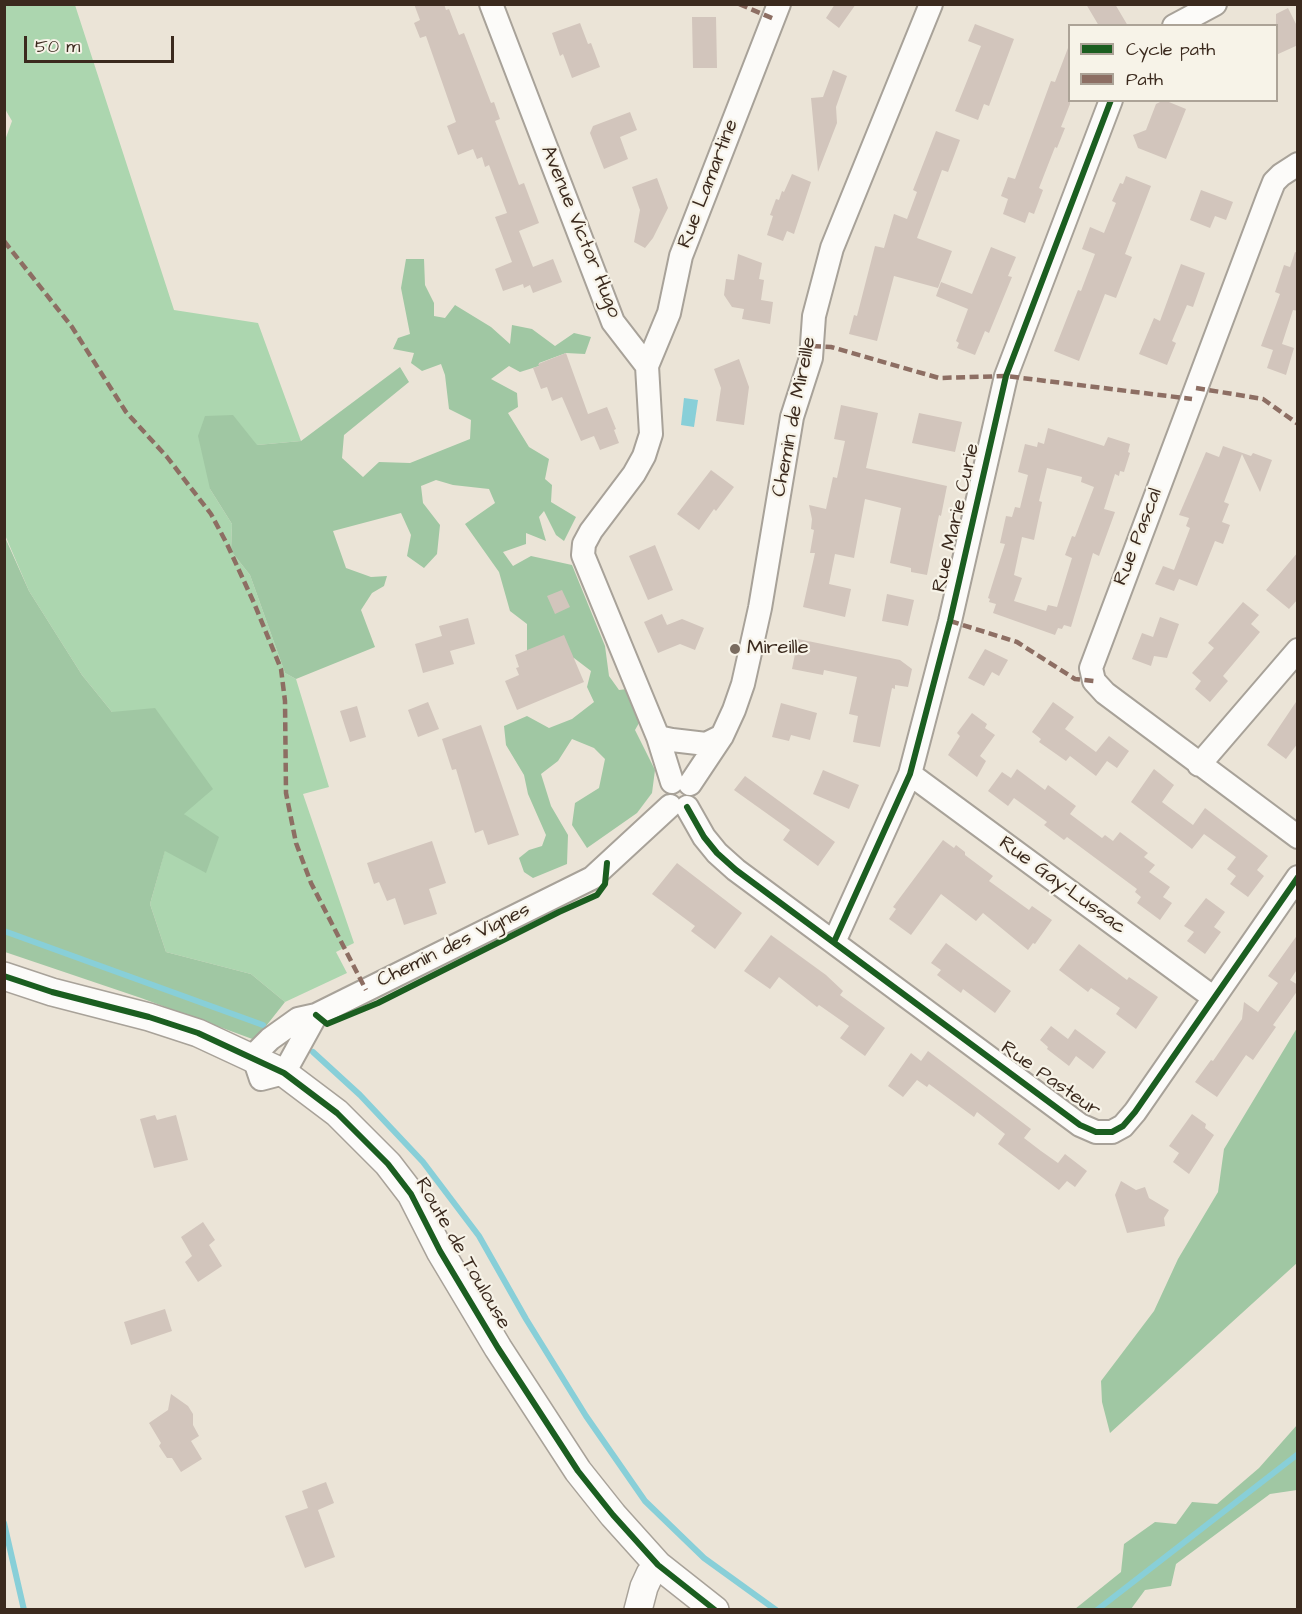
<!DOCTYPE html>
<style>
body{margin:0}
#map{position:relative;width:1302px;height:1614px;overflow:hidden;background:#ebe4d7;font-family:"Architects Daughter",sans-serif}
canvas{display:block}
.frame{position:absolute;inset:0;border:6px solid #3b2a1e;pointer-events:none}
.legend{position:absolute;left:1068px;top:24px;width:210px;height:78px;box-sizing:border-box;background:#f7f3e8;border:2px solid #aca397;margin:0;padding:8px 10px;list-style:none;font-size:18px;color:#3b2a1e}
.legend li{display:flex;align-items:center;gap:12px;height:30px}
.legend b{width:30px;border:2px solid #aca397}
.scale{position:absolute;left:24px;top:36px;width:150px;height:27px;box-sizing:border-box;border:3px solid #3b2a1e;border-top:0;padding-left:8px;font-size:18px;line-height:21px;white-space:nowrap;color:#3b2a1e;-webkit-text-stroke:4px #f7f3e8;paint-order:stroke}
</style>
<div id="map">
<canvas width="1302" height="1614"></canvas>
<div class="frame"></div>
<ul class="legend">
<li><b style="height:8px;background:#1b5e20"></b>Cycle path</li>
<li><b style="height:8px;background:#8d6e63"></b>Path</li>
</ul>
<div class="scale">50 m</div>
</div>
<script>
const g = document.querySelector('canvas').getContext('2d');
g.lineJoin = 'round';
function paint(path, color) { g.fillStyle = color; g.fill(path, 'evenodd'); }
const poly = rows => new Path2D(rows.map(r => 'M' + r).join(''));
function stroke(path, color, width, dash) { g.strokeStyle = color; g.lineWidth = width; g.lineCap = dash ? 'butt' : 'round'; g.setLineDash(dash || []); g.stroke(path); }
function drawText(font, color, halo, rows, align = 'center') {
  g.font = font + ' "Architects Daughter",sans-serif'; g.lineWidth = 4.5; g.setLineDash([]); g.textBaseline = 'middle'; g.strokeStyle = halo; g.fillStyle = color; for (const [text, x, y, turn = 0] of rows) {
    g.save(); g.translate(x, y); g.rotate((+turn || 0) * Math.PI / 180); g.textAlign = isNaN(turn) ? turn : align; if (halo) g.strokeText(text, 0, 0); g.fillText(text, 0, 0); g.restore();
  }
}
paint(poly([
 [5,5,75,5,174,310,258,323,301,441,257,445,210,489,232,524,231,551,250,575,285,673,296,679,329,787,303,794,354,943,336,952,347,973,285,1002,251,974,166,952,150,904,165,850,206,872,184,814,112,712,82,675,29,591,5,535,4,143,12,121,5,109]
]), '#acd6af');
paint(poly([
 [406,259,424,259,425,285,434,303,434,316,445,318,455,305,491,327,510,344,512,325,532,329,555,346,574,333,591,337,585,354,566,353,539,363,539,366,520,372,509,366,491,379,517,393,518,407,508,413,529,447,549,459,545,479,552,485,551,502,576,517,564,541,556,535,544,511,539,517,546,541,526,533,526,544,503,552,513,566,531,556,572,565,605,646,609,676,619,690,627,689,643,716,635,730,655,770,652,793,637,813,587,848,572,825,575,803,599,788,605,759,594,748,572,739,558,761,541,774,551,806,568,835,567,864,533,878,524,872,519,858,529,850,542,846,546,835,528,794,524,775,506,745,504,726,527,716,549,728,572,719,594,702,587,687,591,671,574,658,527,651,527,624,510,611,499,572,465,524,495,503,489,489,453,485,436,480,421,486,423,503,440,525,437,554,424,568,407,556,411,535,401,513,333,531,346,568,371,577,387,576,384,586,372,593,361,610,375,647,296,679,285,673,250,575,231,551,232,524,210,489,198,436,205,416,233,415,257,445,301,441,400,367,409,382,344,435,342,458,363,477,379,462,410,463,470,439,471,420,449,409,445,375,441,364,422,371,411,363,414,353,393,349,398,338,410,334,401,288],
 [4,535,29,591,82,675,112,712,155,708,213,789,184,814,219,837,206,873,165,851,150,904,166,952,251,974,285,1002,255,1040,141,998,5,952],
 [1297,1028,1297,1263,1110,1433,1102,1402,1101,1381,1154,1311,1178,1259,1218,1192,1224,1149],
 [1297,1425,1297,1490,1270,1494,1176,1564,1171,1586,1145,1590,1131,1609,1075,1609,1121,1572,1124,1544,1155,1522,1176,1524,1192,1502,1217,1504,1259,1468]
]), '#a0c7a3');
paint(poly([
 [684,398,698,400,694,427,681,425]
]), '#88cfd8');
stroke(poly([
 [4,931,263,1025],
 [313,1052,360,1095,423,1162,479,1236,526,1319,586,1416,645,1501,704,1558,776,1610],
 [4,1523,24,1610],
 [1097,1610,1298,1454]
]), '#88cfd8', 6);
paint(poly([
 [414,4,444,4,446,10,449,9,459,35,464,33,491,103,494,102,500,119,495,121,519,185,524,183,539,223,519,231,533,267,553,259,562,282,533,293,530,285,524,288,523,284,503,291,495,269,512,262,495,217,507,213,489,165,485,167,482,157,477,159,473,149,458,155,447,126,456,122,426,36,420,38,414,23,420,20],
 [835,4,856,4,839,28,826,18],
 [1086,4,1115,4,1128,26,1099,26],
 [1288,8,1298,28,1298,45,1276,55,1276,14],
 [692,17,716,17,717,68,693,68],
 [580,23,588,44,591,43,600,67,572,78,563,54,560,56,552,33],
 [975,24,1014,39,989,106,984,104,978,120,955,111,981,46,968,41],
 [1068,48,1070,49,1070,104,1061,127,1065,128,1057,148,1055,147,1039,188,1043,190,1034,214,1029,212,1025,223,1003,214,1008,199,1001,196,1008,177,1015,179,1051,81,1055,82],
 [833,70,847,76,836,107,837,123,818,172,811,98,823,97],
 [1164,100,1186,109,1166,159,1138,148,1133,135,1146,130,1156,104],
 [630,112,637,130,620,137,628,159,604,169,590,133,593,126],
 [936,131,960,140,948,172,942,170,917,238,952,251,938,288,894,276,877,341,849,334,854,315,857,316,875,246,884,248,894,214,907,219,917,192,913,190],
 [792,174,811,182,794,234,787,231,783,241,767,235,773,216,770,215,776,199,779,200,782,191,784,192],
 [1126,176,1151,186,1125,254,1132,257,1116,298,1105,294,1079,361,1054,351,1078,290,1081,291,1095,254,1082,249,1090,227,1104,233,1116,203,1112,201,1120,183,1123,184],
 [657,178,668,208,653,238,645,248,634,242,640,210,632,187],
 [1201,190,1233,202,1226,220,1215,216,1210,228,1190,220],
 [991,247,1016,257,1008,276,1012,277,989,333,985,331,975,355,957,348,959,343,956,341,968,309,936,296,941,282,972,294],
 [1295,252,1298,253,1298,311,1293,310,1282,344,1294,348,1286,375,1267,368,1273,350,1261,346,1280,294,1275,292,1284,265,1290,267],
 [738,254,762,263,759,279,764,280,761,300,773,302,770,324,742,319,744,309,732,307,724,295,726,279,734,280],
 [1181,264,1205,273,1193,307,1187,305,1172,341,1176,343,1167,365,1139,354,1154,318,1160,321],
 [566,353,588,414,607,407,616,429,614,430,619,443,600,450,594,436,581,441,562,397,552,401,547,387,541,389,533,368,539,366,538,364],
 [739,359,749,387,744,425,716,421,721,388,714,369],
 [841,405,878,413,866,468,947,486,941,516,939,515,927,575,911,572,911,568,890,563,901,508,865,499,854,558,835,554,829,584,851,589,845,617,803,607,815,553,810,553,814,530,811,529,812,519,809,505,826,509,833,477,837,478,845,441,834,439],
 [919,413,962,422,955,452,912,443],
 [1048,428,1104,446,1108,437,1130,444,1128,452,1130,453,1124,472,1120,471,1119,476,1115,474,1104,509,1115,512,1099,556,1093,553,1071,627,1064,625,1062,629,1058,628,1055,635,993,613,996,604,989,602,990,599,988,598,1005,544,1000,543,1006,516,1012,517,1015,507,1020,508,1028,475,1018,472,1025,444,1037,447,1038,442,1044,444],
 [1047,468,1082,477,1081,482,1094,487,1075,537,1072,536,1065,555,1072,558,1057,607,1048,605,1046,611,1014,601,1022,578,1014,575,1022,537,1034,540,1042,502,1039,501],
 [1223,446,1251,456,1253,453,1272,460,1260,492,1242,454,1224,502,1229,504,1222,522,1230,525,1223,544,1215,541,1197,586,1179,579,1174,591,1155,584,1163,566,1174,570,1189,531,1190,528,1186,526,1189,518,1179,515,1206,452,1219,457],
 [711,470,734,487,716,511,714,509,699,530,677,514],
 [655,545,673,590,648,600,629,556],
 [1298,552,1298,599,1289,609,1266,590],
 [562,590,570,607,555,614,547,596],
 [887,594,914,600,908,626,882,621],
 [1243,602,1259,615,1251,624,1260,632,1223,676,1228,681,1210,702,1195,689,1201,681,1192,673,1214,648,1208,643],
 [662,614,667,625,682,619,704,628,695,650,680,644,658,653,644,622],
 [1160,617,1179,624,1167,658,1154,656,1151,666,1132,659,1142,633,1153,637],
 [468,618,475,644,450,651,454,664,423,673,415,644,442,636,439,626],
 [564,635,584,682,517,710,505,681,519,675,516,668,519,667,515,655],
 [798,639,900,660,912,669,908,687,895,685,895,689,892,688,880,747,853,742,858,716,849,714,857,677,824,670,823,675,792,669],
 [985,649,1008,660,999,676,992,672,984,686,968,678],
 [1298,699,1298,743,1286,759,1267,745],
 [428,702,439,729,418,737,408,710],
 [1053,702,1074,717,1065,729,1096,752,1109,736,1129,751,1117,768,1107,761,1096,776,1070,756,1066,761,1039,742,1041,739,1032,732],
 [781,703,817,713,810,740,791,735,789,741,772,737],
 [357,706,366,737,350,742,340,711],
 [972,713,987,724,985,728,995,735,980,756,986,761,977,777,948,755,960,736,957,733],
 [481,725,519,835,488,845,483,830,475,833,456,769,452,770,442,739],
 [1017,769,1045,790,1048,785,1076,806,1070,814,1102,838,1105,835,1113,841,1120,832,1148,853,1144,857,1155,865,1149,872,1170,887,1163,897,1172,903,1160,920,1137,903,1141,897,1135,892,1137,889,1067,837,1064,840,1044,825,1047,822,1014,798,1008,806,988,791,1002,772,1011,778],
 [1154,769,1174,785,1162,802,1193,825,1205,808,1268,856,1257,870,1264,876,1248,897,1230,884,1236,876,1227,869,1236,857,1204,834,1192,849,1131,802],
 [823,770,859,785,849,809,813,794],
 [745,776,835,842,818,866,783,840,790,830,734,790],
 [943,840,954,848,956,845,965,852,965,855,993,876,989,881,1029,910,1032,906,1052,920,1035,944,1033,943,1028,950,983,913,976,921,941,894,911,935,889,919,896,909,893,907],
 [432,841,446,883,429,889,437,914,404,925,395,898,387,901,379,882,374,884,367,863],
 [677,863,742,913,715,949,691,931,695,926,652,894],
 [1206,898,1225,912,1214,927,1221,932,1205,954,1187,941,1194,932,1184,926],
 [1298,934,1298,968,1290,980,1298,985,1298,990,1273,1025,1276,1027,1253,1060,1246,1055,1217,1097,1195,1082,1211,1060,1213,1061,1242,1019,1244,1002,1258,1012,1278,983,1268,976],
 [771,935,826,975,843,991,840,995,885,1028,865,1056,840,1038,849,1026,819,1005,817,1007,779,977,770,989,744,971],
 [946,943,1011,991,995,1013,963,989,961,993,937,975,941,970,931,963],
 [1079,944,1127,980,1129,977,1158,997,1136,1029,1116,1014,1120,1008,1091,988,1088,992,1059,970],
 [1051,1026,1068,1039,1075,1029,1106,1052,1093,1069,1076,1056,1069,1066,1047,1049,1048,1047,1040,1040],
 [928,1051,1031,1129,1024,1138,1041,1151,1058,1163,1065,1154,1087,1171,1075,1187,1067,1181,1059,1190,998,1144,1005,1134,977,1112,974,1117,929,1084,927,1087,917,1080,903,1097,888,1086,911,1053,921,1061],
 [1192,1114,1206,1124,1205,1128,1214,1135,1189,1174,1173,1162,1179,1153,1169,1146],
 [155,1115,157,1120,176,1115,188,1160,154,1168,140,1119],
 [1121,1181,1136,1190,1145,1187,1149,1198,1169,1210,1164,1218,1165,1226,1127,1233,1115,1195],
 [203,1222,215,1240,209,1245,222,1266,198,1282,185,1262,192,1256,181,1237],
 [165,1309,172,1331,131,1345,124,1322],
 [171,1394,188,1406,193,1414,193,1425,199,1436,191,1441,202,1459,181,1472,172,1458,167,1458,159,1446,161,1443,149,1423,168,1410],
 [326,1482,334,1503,318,1510,335,1557,305,1568,285,1516,308,1508,302,1491]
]), '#d2c5bc');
const minor = poly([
 [491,4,613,322,647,366,651,434,644,456,634,474,591,531,584,544,583,555,658,737,672,782],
 [1174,26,1215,4],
 [1298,164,1281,175,1274,182,1268,197,1091,668,1094,681,1105,693,1298,837],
 [647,366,669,313,681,256,779,4],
 [658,737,672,740,706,744,722,736],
 [1199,765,1298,650],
 [910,774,1214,998],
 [690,784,722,736,734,710,743,684,760,608,792,417,811,358,814,316,832,248,931,4],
 [687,807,704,837,717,853,736,870,1080,1125,1096,1132,1112,1132,1123,1126,1135,1112,1298,877],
 [834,942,910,774,950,621,1006,376,1111,100],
 [316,1015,284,1073,261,1079,254,1058,258,1051,270,1039,298,1019,316,1015,592,878,670,806]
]);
const tertiary = poly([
 [4,976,52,992,149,1017,198,1033,284,1073,337,1113,388,1164,411,1194,440,1251,498,1348,578,1471,613,1515,658,1565,715,1610],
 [638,1610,644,1587,650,1574,658,1565]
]);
stroke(minor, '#a8a299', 26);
stroke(tertiary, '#a8a299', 30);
stroke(minor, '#fcfbf9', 22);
stroke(tertiary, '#fcfbf9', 27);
stroke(poly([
 [739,4,774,19],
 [4,241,72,327,126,412,167,457,211,514,227,544,254,603,281,669,285,701,286,793,296,843,311,883,366,990],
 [812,346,831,347,939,378,1006,376,1192,399],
 [1196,388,1263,399,1298,424],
 [950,621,1017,642,1075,679,1094,681]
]), '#8d6e63', 4.5, [9, 4.5]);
stroke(poly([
 [687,807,704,837,717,853,736,870,1080,1125,1096,1132,1112,1132,1123,1126,1135,1112,1298,877],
 [834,942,910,774,950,621,1006,376,1111,100],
 [4,976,52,992,149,1017,198,1033,284,1073,337,1113,388,1164,411,1194,440,1251,498,1348,578,1471,613,1515,658,1565,715,1610],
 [316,1015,327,1024,378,1003,559,912,597,895,605,884,607,863]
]), '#1b5e20', 6);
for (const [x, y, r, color] of [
 [735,649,6,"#796b5f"]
]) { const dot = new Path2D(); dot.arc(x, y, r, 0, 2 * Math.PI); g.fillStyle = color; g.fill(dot); stroke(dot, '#f7f3e8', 2); }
drawText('20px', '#3b2a1e', '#f7f3e8', [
 ["Rue Lamartine",709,184,-69],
 ["Avenue Victor Hugo",580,232,68],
 ["Chemin de Mireille",795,417,-79],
 ["Rue Marie Curie",957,518,-77],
 ["Rue Pascal",1139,537,-69],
 ["Rue Gay-Lussac",1062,886,36],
 ["Chemin des Vignes",454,946,-26],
 ["Rue Pasteur",1050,1080,35],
 ["Route de Toulouse",462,1254,60]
]);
drawText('20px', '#3b2a1e', '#f7f3e8', [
 ["Mireille",747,649]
], 'left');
</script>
